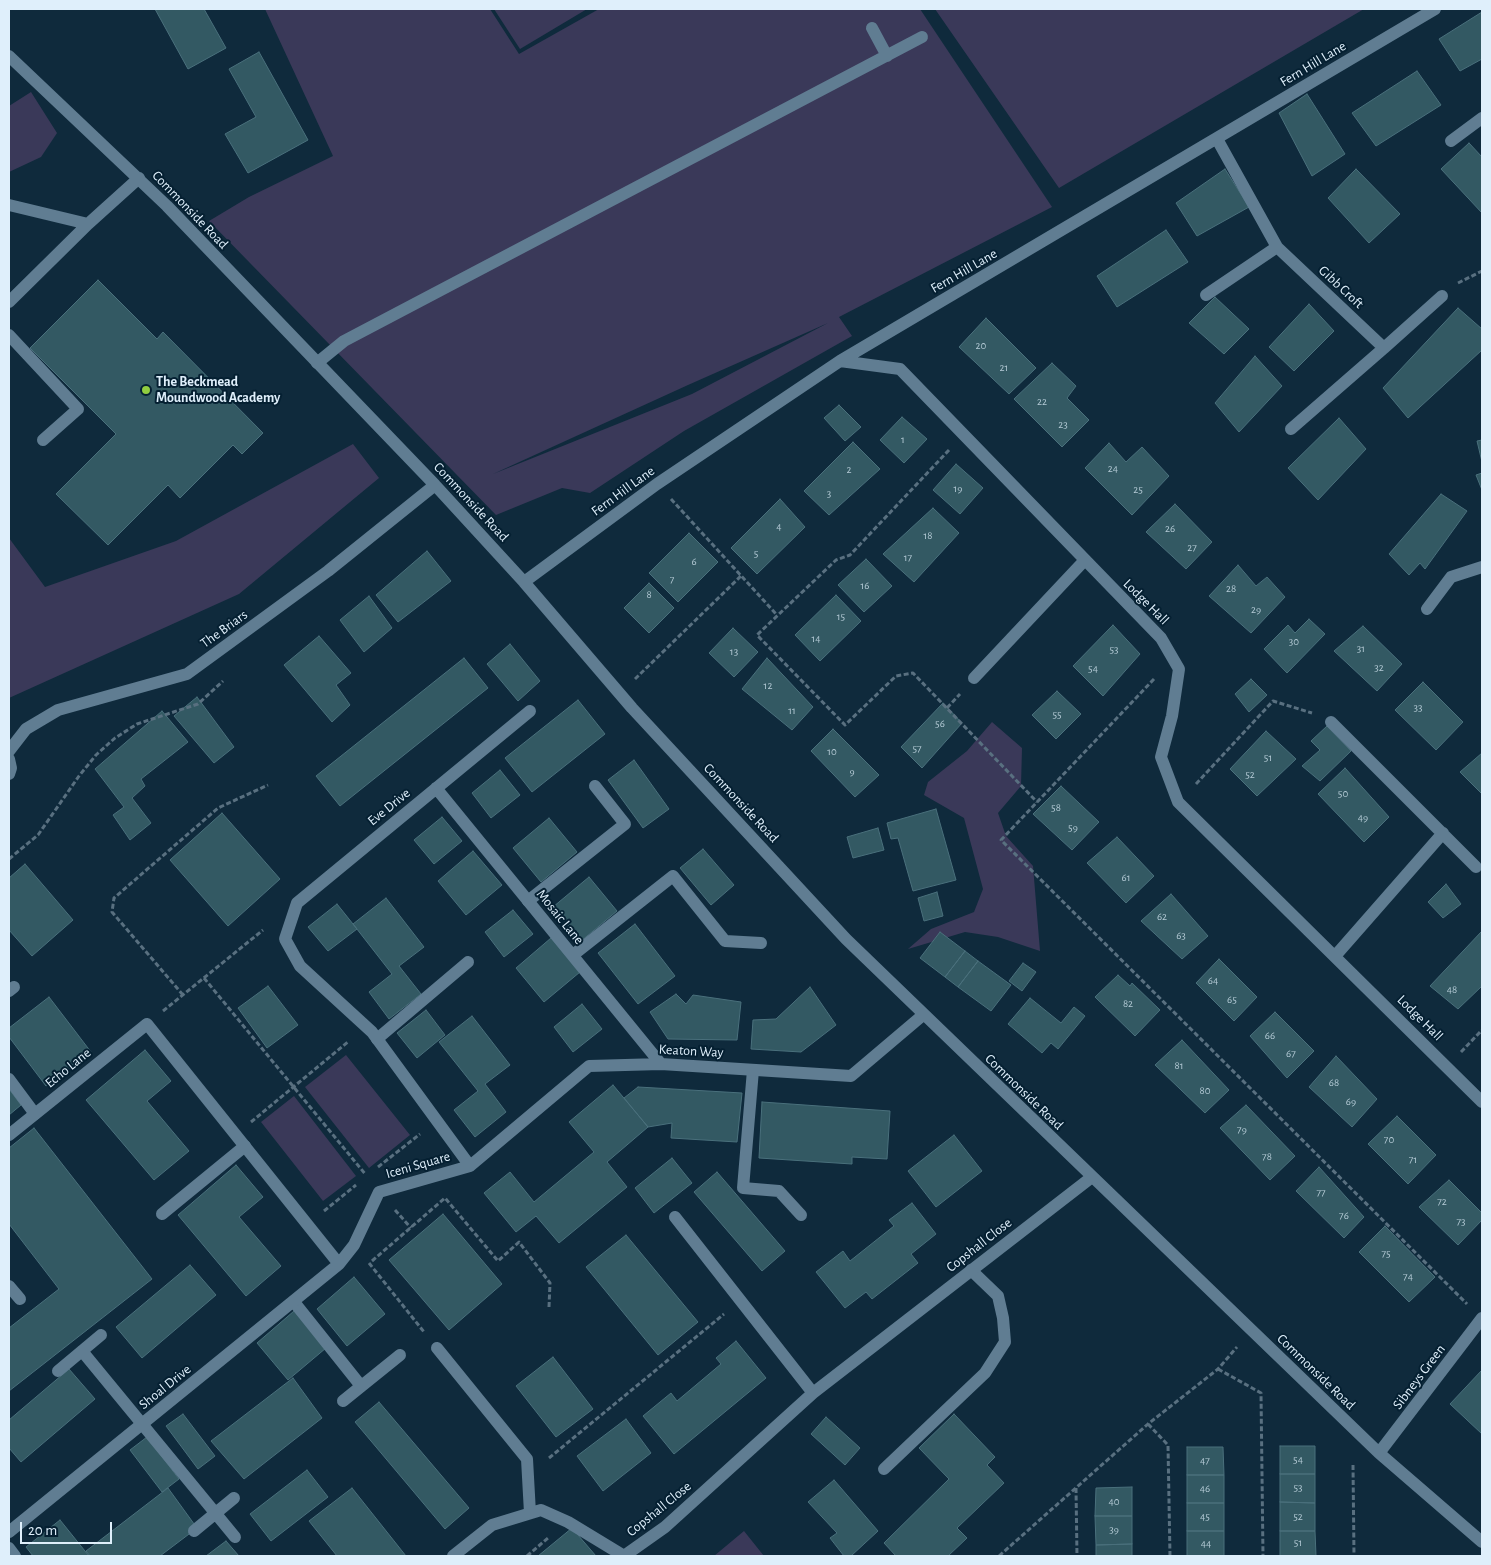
<!DOCTYPE html>
<style>
body{margin:0}
#map{position:relative;width:1491px;height:1565px;overflow:hidden;background:#0f2a3c;font-family:"Alegreya Sans",sans-serif}
canvas{display:block}
.frame{position:absolute;inset:0;border:10px solid #dfeffb;pointer-events:none}
.scale{position:absolute;left:20px;top:1522px;width:92px;height:22px;box-sizing:border-box;border:2px solid #dfeffb;border-top:0;padding-left:6px;font-size:15px;line-height:18px;white-space:nowrap;color:#dfeffb;-webkit-text-stroke:4px #052032;paint-order:stroke}
</style>
<div id="map">
<canvas width="1491" height="1565"></canvas>
<div class="frame"></div>
<div class="scale">20 m</div>
</div>
<script>
const g = document.querySelector('canvas').getContext('2d');
g.lineJoin = 'round';
function paint(path, color) { g.fillStyle = color; g.fill(path, 'evenodd'); }
const poly = rows => new Path2D(rows.map(r => 'M' + r).join(''));
function stroke(path, color, width, dash) { g.strokeStyle = color; g.lineWidth = width; g.lineCap = dash ? 'butt' : 'round'; g.setLineDash(dash || []); g.stroke(path); }
function drawText(font, color, halo, rows, align = 'center') {
  g.font = font + ' "Alegreya Sans",sans-serif'; g.lineWidth = 4; g.setLineDash([]); g.textBaseline = 'middle'; g.strokeStyle = halo; g.fillStyle = color; for (const [text, x, y, turn = 0] of rows) {
    g.save(); g.translate(x, y); g.rotate((+turn || 0) * Math.PI / 180); g.textAlign = isNaN(turn) ? turn : align; if (halo) g.strokeText(text, 0, 0); g.fillText(text, 0, 0); g.restore();
  }
}
paint(poly([
 [265,9,490,9,519,54,599,9,920,9,1052,207,839,317,852,336,684,431,590,493,562,488,496,515,209,221,249,197,333,156],
 [828,323,692,394,493,474,688,385],
 [494,9,587,9,520,49],
 [935,9,1364,9,1059,188],
 [31,92,57,133,41,157,9,172,9,106],
 [353,444,379,478,239,594,9,698,9,538,45,587,176,541],
 [992,722,1022,748,1021,786,998,813,1006,836,1033,866,1040,951,998,937,965,932,908,949,931,929,974,912,983,889,964,818,924,795,928,782,967,751],
 [346,1055,410,1135,369,1168,305,1087],
 [294,1096,356,1176,323,1201,261,1122],
 [744,1531,764,1556,714,1556]
]), '#3a3959');
const building = poly([
 [155,9,204,9,226,48,188,69,155,9],
 [1482,12,1482,59,1460,71,1439,39,1482,12],
 [259,52,308,140,248,173,225,134,256,117,229,69,259,52],
 [1417,71,1441,105,1376,146,1352,113,1417,71],
 [1307,94,1345,154,1312,176,1279,113,1307,94],
 [1469,143,1482,157,1482,213,1441,169,1469,143],
 [1225,169,1249,207,1197,236,1176,203,1225,169],
 [1356,169,1400,214,1369,243,1328,198,1356,169],
 [1166,230,1188,262,1117,307,1097,276,1166,230],
 [98,280,157,339,163,332,263,433,242,454,233,445,180,498,168,485,108,545,56,494,116,434,30,348,98,280],
 [1215,297,1249,329,1224,354,1189,323,1215,297],
 [1309,304,1334,331,1294,371,1269,347,1309,304],
 [1458,308,1482,329,1482,350,1408,418,1383,388,1458,308],
 [986,318,1036,368,1009,394,959,347,986,318],
 [1255,356,1282,386,1239,432,1215,403,1255,356],
 [1052,363,1076,386,1067,398,1089,420,1062,447,1014,399,1052,363],
 [839,405,861,427,845,441,824,418,839,405],
 [902,417,927,439,904,463,880,440,902,417],
 [1339,418,1366,449,1318,500,1288,468,1339,418],
 [1482,440,1482,462,1477,441,1482,440],
 [853,442,880,469,829,515,804,491,853,442],
 [1109,443,1126,462,1142,447,1169,476,1132,515,1085,468,1109,443],
 [956,464,983,488,960,514,933,490,956,464],
 [1482,473,1482,490,1476,475,1482,473],
 [1441,494,1467,511,1425,569,1420,563,1409,575,1389,554,1441,494],
 [780,499,805,527,757,574,731,548,780,499],
 [1175,504,1212,542,1186,569,1146,532,1175,504],
 [933,508,959,533,914,582,883,554,933,508],
 [689,533,718,562,678,602,649,573,689,533],
 [427,551,451,581,398,622,376,595,427,551],
 [866,559,892,586,864,612,838,585,866,559],
 [1238,565,1256,586,1267,577,1285,597,1251,633,1209,596,1238,565],
 [649,583,674,608,649,633,624,608,649,583],
 [836,595,861,621,820,661,795,635,836,595],
 [369,596,392,628,364,652,340,620,369,596],
 [1309,619,1325,634,1287,673,1264,649,1288,625,1295,633,1309,619],
 [1113,625,1140,654,1103,696,1073,666,1113,625],
 [1363,626,1402,664,1377,691,1334,651,1363,626],
 [733,628,758,652,734,677,709,653,733,628],
 [319,636,351,673,336,685,350,705,332,722,284,665,319,636],
 [510,644,540,681,518,701,487,664,510,644],
 [464,658,488,688,340,806,316,776,464,658],
 [767,658,813,707,792,730,742,689,767,658],
 [1251,679,1267,695,1249,712,1235,694,1251,679],
 [1423,682,1463,722,1436,750,1395,710,1423,682],
 [1057,691,1081,714,1056,739,1032,715,1057,691],
 [197,697,234,747,214,763,174,716,197,697],
 [578,700,605,734,532,792,505,758,578,700],
 [943,703,962,723,922,768,901,747,943,703],
 [162,711,188,742,141,779,145,786,132,798,151,823,130,840,113,815,124,807,95,769,162,711],
 [1327,726,1351,751,1320,781,1302,766,1320,750,1311,741,1327,726],
 [833,729,879,775,855,797,811,751,833,729],
 [1266,731,1296,759,1257,796,1230,769,1266,731],
 [1482,753,1482,794,1460,772,1482,753],
 [634,760,669,809,643,828,608,780,634,760],
 [1345,768,1389,817,1364,842,1318,794,1345,768],
 [500,770,520,795,491,818,472,793,500,770],
 [1061,786,1099,822,1072,850,1033,814,1061,786],
 [936,809,956,880,913,891,898,838,891,839,887,823,936,809],
 [222,813,280,879,228,926,170,860,222,813],
 [442,817,462,841,434,864,414,840,442,817],
 [549,818,577,852,541,882,513,848,549,818],
 [878,828,884,850,853,858,847,837,878,828],
 [1117,837,1154,876,1126,903,1087,863,1117,837],
 [703,849,734,885,711,905,680,868,703,849],
 [473,851,502,885,466,915,438,881,473,851],
 [25,864,73,920,32,956,9,930,9,878,25,864],
 [589,877,617,911,581,941,553,907,589,877],
 [1446,884,1461,904,1443,918,1428,902,1446,884],
 [937,892,943,916,924,921,918,898,937,892],
 [1171,894,1208,936,1182,959,1141,921,1171,894],
 [386,898,424,947,399,966,421,994,389,1019,369,992,392,974,353,924,386,898],
 [337,904,357,929,328,951,308,927,337,904],
 [513,910,533,934,504,957,485,932,513,910],
 [635,924,675,976,638,1004,598,953,635,924],
 [1482,931,1482,986,1458,1009,1430,986,1482,931],
 [940,932,965,951,945,977,920,958,940,932],
 [551,938,580,972,544,1002,516,968,551,938],
 [965,951,978,961,958,987,945,977,965,951],
 [1219,959,1257,997,1234,1021,1196,983,1219,959],
 [978,961,1011,985,991,1011,958,987,978,961],
 [1023,963,1036,972,1022,991,1009,981,1023,963],
 [1118,975,1130,986,1132,983,1160,1010,1135,1036,1095,997,1118,975],
 [268,986,298,1025,267,1048,238,1008,268,986],
 [810,987,836,1025,801,1052,751,1049,753,1020,776,1019,810,987],
 [676,994,686,1004,693,995,741,1002,737,1040,668,1039,650,1012,676,994],
 [49,997,91,1052,46,1086,9,1037,9,1028,49,997],
 [1030,998,1061,1023,1074,1007,1085,1016,1058,1049,1051,1043,1042,1053,1008,1024,1030,998],
 [582,1004,602,1029,573,1052,554,1027,582,1004],
 [426,1010,445,1035,417,1058,397,1033,426,1010],
 [1275,1012,1314,1051,1287,1078,1250,1036,1275,1012],
 [472,1016,510,1065,485,1084,506,1112,475,1137,454,1110,478,1091,439,1042,472,1016],
 [1182,1040,1229,1090,1205,1113,1155,1065,1182,1040],
 [145,1050,171,1081,147,1101,189,1151,154,1180,86,1100,145,1050],
 [1336,1056,1377,1099,1352,1127,1309,1087,1336,1056],
 [613,1085,648,1127,607,1162,627,1187,559,1243,536,1216,516,1232,484,1193,510,1172,534,1202,594,1152,569,1122,613,1085],
 [638,1087,742,1093,737,1142,671,1138,672,1123,648,1127,624,1098,638,1087],
 [9,1089,21,1105,9,1115,9,1089],
 [762,1102,890,1111,887,1159,852,1157,852,1164,759,1158,762,1102],
 [1246,1105,1295,1156,1270,1180,1220,1128,1246,1105],
 [1397,1116,1436,1155,1408,1184,1368,1144,1397,1116],
 [34,1128,152,1279,9,1391,9,1328,59,1289,9,1224,9,1148,34,1128],
 [954,1135,982,1171,936,1207,908,1171,954,1135],
 [672,1158,692,1183,654,1213,635,1188,672,1158],
 [236,1165,263,1197,239,1217,281,1266,246,1296,178,1215,236,1165],
 [1319,1167,1364,1217,1344,1238,1296,1191,1319,1167],
 [717,1172,785,1251,762,1271,694,1192,717,1172],
 [1449,1180,1482,1213,1482,1220,1458,1245,1419,1207,1449,1180],
 [912,1203,936,1234,911,1254,918,1263,872,1299,866,1292,845,1308,816,1272,843,1251,850,1261,894,1226,889,1220,912,1203],
 [443,1214,502,1284,449,1330,389,1260,443,1214],
 [1385,1226,1435,1277,1409,1302,1359,1252,1385,1226],
 [626,1235,698,1322,658,1355,586,1267,626,1235],
 [190,1265,216,1295,142,1358,116,1327,190,1265],
 [354,1277,385,1314,347,1346,317,1309,354,1277],
 [294,1311,326,1348,288,1380,257,1343,294,1311],
 [736,1341,766,1378,674,1454,643,1416,671,1393,677,1401,721,1364,716,1358,736,1341],
 [553,1357,593,1409,556,1437,516,1386,553,1357],
 [69,1369,95,1399,21,1462,9,1448,9,1420,69,1369],
 [1482,1370,1482,1434,1450,1404,1482,1370],
 [293,1378,322,1418,244,1479,211,1441,293,1378],
 [379,1402,469,1508,445,1529,355,1422,379,1402],
 [183,1414,215,1456,198,1469,166,1426,183,1414],
 [954,1414,995,1457,987,1465,1004,1483,957,1528,967,1538,948,1556,896,1556,884,1543,949,1479,919,1448,954,1414],
 [826,1417,860,1448,845,1465,811,1434,826,1417],
 [626,1419,651,1453,603,1491,577,1456,626,1419],
 [147,1437,179,1479,162,1492,130,1450,147,1437],
 [1280,1446,1315,1446,1315,1474,1280,1474,1280,1446],
 [1187,1447,1223,1447,1224,1475,1187,1475,1187,1447],
 [307,1470,328,1497,271,1541,250,1514,307,1470],
 [1280,1474,1315,1474,1315,1503,1280,1502,1280,1474],
 [1187,1475,1224,1475,1224,1503,1187,1503,1187,1475],
 [834,1480,878,1531,851,1556,844,1556,830,1538,837,1533,808,1502,834,1480],
 [1132,1487,1132,1516,1095,1516,1096,1488,1132,1487],
 [168,1488,197,1528,160,1556,90,1556,86,1551,168,1488],
 [352,1488,406,1556,337,1556,309,1521,352,1488],
 [1280,1502,1315,1503,1315,1531,1280,1531,1280,1502],
 [1187,1503,1224,1503,1224,1531,1187,1531,1187,1503],
 [1095,1516,1132,1516,1132,1544,1096,1545,1095,1516],
 [60,1520,89,1556,33,1556,26,1547,60,1520],
 [572,1528,596,1556,538,1556,572,1528],
 [1187,1531,1224,1531,1224,1556,1187,1556,1187,1531],
 [1280,1531,1315,1531,1316,1556,1280,1556,1280,1531],
 [226,1541,239,1556,206,1556,226,1541],
 [1132,1544,1132,1556,1096,1556,1096,1545,1132,1544]
]);
paint(building, '#335963');
stroke(building, '#4a707c', 1);
stroke(poly([
 [1458,283,1482,271],
 [949,450,850,555,836,560,757,635,845,725,896,676,913,673,1037,802],
 [671,499,777,615],
 [635,679,742,575],
 [1154,679,1001,840,1467,1304],
 [947,708,960,694],
 [1196,784,1273,701,1312,713],
 [9,859,38,835,79,776,96,755,115,738,137,724,198,704,223,681],
 [204,978,366,1175],
 [183,995,112,912,114,898,218,808,268,785],
 [163,1011,263,930],
 [1461,1052,1482,1030],
 [251,1122,349,1041],
 [378,1167,420,1134],
 [395,1210,411,1228],
 [324,1211,356,1185],
 [372,1261,445,1198,498,1261,519,1242,550,1283,549,1307],
 [369,1263,424,1332],
 [1218,1369,1261,1393,1263,1556],
 [1148,1424,1168,1445,1170,1556],
 [549,1458,724,1314],
 [1353,1465,1354,1556],
 [1076,1488,1077,1556],
 [527,1556,548,1538],
 [999,1556,1148,1424,1218,1369,1237,1347]
]), '#597080', 3, [5, 2.5]);
stroke(poly([
 [872,28,887,56],
 [9,205,88,224],
 [9,302,88,224,139,178],
 [9,335,78,409,43,440],
 [317,363,344,341,922,37],
 [528,901,625,824,595,786],
 [573,955,673,876,725,941,761,943],
 [9,991,14,987],
 [377,1039,468,962],
 [753,1070,743,1188,779,1191,801,1215],
 [9,1079,35,1114],
 [162,1214,245,1146],
 [294,1302,361,1386],
 [82,1351,235,1537],
 [58,1371,101,1335],
 [343,1401,400,1355],
 [884,1469,985,1373,1005,1342,1003,1318,998,1296,971,1270],
 [194,1531,234,1498]
]), '#607d92', 12);
stroke(poly([
 [9,56,167,206,435,485,524,582,632,708,846,939,1379,1453,1482,1542],
 [1217,139,1277,247,1384,348,1442,296],
 [1451,141,1482,118],
 [1206,295,1277,247],
 [840,361,900,369,1161,638,1179,669,1172,716,1161,757,1178,802,1482,1102],
 [1291,429,1384,348],
 [524,582,657,484,840,361,1435,9],
 [1427,609,1451,577,1482,567],
 [974,678,1084,561],
 [1331,722,1476,867],
 [9,751,26,729,58,710,187,674,328,571,435,485],
 [9,759,11,768,9,774],
 [436,788,661,1064],
 [1336,955,1443,833],
 [9,1135,147,1024,339,1264,354,1245,379,1192,470,1166,372,1032,300,966,285,939,297,903,530,711],
 [470,1166,589,1066,661,1064,851,1076,923,1015],
 [675,1217,813,1393],
 [9,1286,20,1299],
 [437,1348,527,1459,530,1513],
 [1379,1453,1482,1318],
 [9,1532,339,1264],
 [9,1548,15,1556],
 [453,1556,492,1525,541,1510,568,1522,624,1556,665,1527,813,1393,1092,1177]
]), '#607d92', 12);
for (const [x, y, r, color] of [
 [146,390,5,"#91cd40"]
]) { const dot = new Path2D(); dot.arc(x, y, r, 0, 2 * Math.PI); g.fillStyle = color; g.fill(dot); stroke(dot, '#052032', 2); }
drawText('11px', '#b4cad5', null, [
 ["20",981,346],
 ["21",1004,368],
 ["22",1042,402],
 ["23",1063,425],
 ["1",903,440],
 ["24",1113,469],
 ["2",849,470],
 ["19",958,489],
 ["25",1138,490],
 ["3",829,494],
 ["4",779,527],
 ["26",1170,529],
 ["18",928,536],
 ["27",1192,548],
 ["5",756,554],
 ["17",908,558],
 ["6",694,562],
 ["7",672,580],
 ["16",865,586],
 ["28",1231,589],
 ["8",649,595],
 ["29",1256,610],
 ["15",841,617],
 ["14",816,639],
 ["30",1294,642],
 ["31",1361,649],
 ["53",1114,650],
 ["13",734,652],
 ["32",1379,668],
 ["54",1093,669],
 ["12",768,686],
 ["33",1418,708],
 ["11",792,711],
 ["55",1057,715],
 ["56",940,724],
 ["57",917,749],
 ["10",832,752],
 ["51",1268,758],
 ["9",852,772],
 ["52",1250,775],
 ["50",1343,794],
 ["58",1056,808],
 ["49",1363,818],
 ["59",1073,828],
 ["61",1126,878],
 ["62",1162,917],
 ["63",1181,936],
 ["64",1213,981],
 ["48",1452,990],
 ["65",1232,1000],
 ["82",1128,1004],
 ["66",1270,1036],
 ["67",1291,1054],
 ["81",1179,1066],
 ["68",1334,1083],
 ["80",1205,1091],
 ["69",1351,1102],
 ["79",1242,1130],
 ["70",1389,1140],
 ["78",1267,1157],
 ["71",1413,1160],
 ["77",1321,1193],
 ["72",1442,1202],
 ["76",1344,1216],
 ["73",1461,1222],
 ["75",1386,1254],
 ["74",1408,1277],
 ["54",1298,1460],
 ["47",1205,1461],
 ["53",1298,1488],
 ["46",1205,1489],
 ["40",1114,1502],
 ["45",1205,1517],
 ["52",1298,1517],
 ["39",1114,1530],
 ["51",1298,1543],
 ["44",1206,1544]
]);
drawText('14px', '#dfeffb', '#052032', [
 ["Fern Hill Lane",1313,64,-31],
 ["Commonside Road",190,210,46],
 ["Fern Hill Lane",964,271,-30],
 ["Gibb Croft",1341,287,43],
 ["Fern Hill Lane",623,491,-36],
 ["Commonside Road",471,502,47],
 ["Lodge Hall",1146,602,45],
 ["The Briars",224,629,-36],
 ["Commonside Road",741,803,47],
 ["Eve Drive",389,807,-39],
 ["Mosaic Lane",560,917,51],
 ["Lodge Hall",1420,1018,45],
 ["Keaton Way",691,1051,3],
 ["Echo Lane",68,1068,-39],
 ["Commonside Road",1024,1092,44],
 ["Iceni Square",418,1165,-16],
 ["Copshall Close",979,1245,-38],
 ["Commonside Road",1316,1372,44],
 ["Sibneys Green",1419,1377,-53],
 ["Shoal Drive",165,1387,-39],
 ["Copshall Close",659,1509,-39]
]);
drawText('bold 14px', '#dfeffb', '#052032', [
 ["The Beckmead",156,382],
 ["Moundwood Academy",156,398]
], 'left');
</script>
